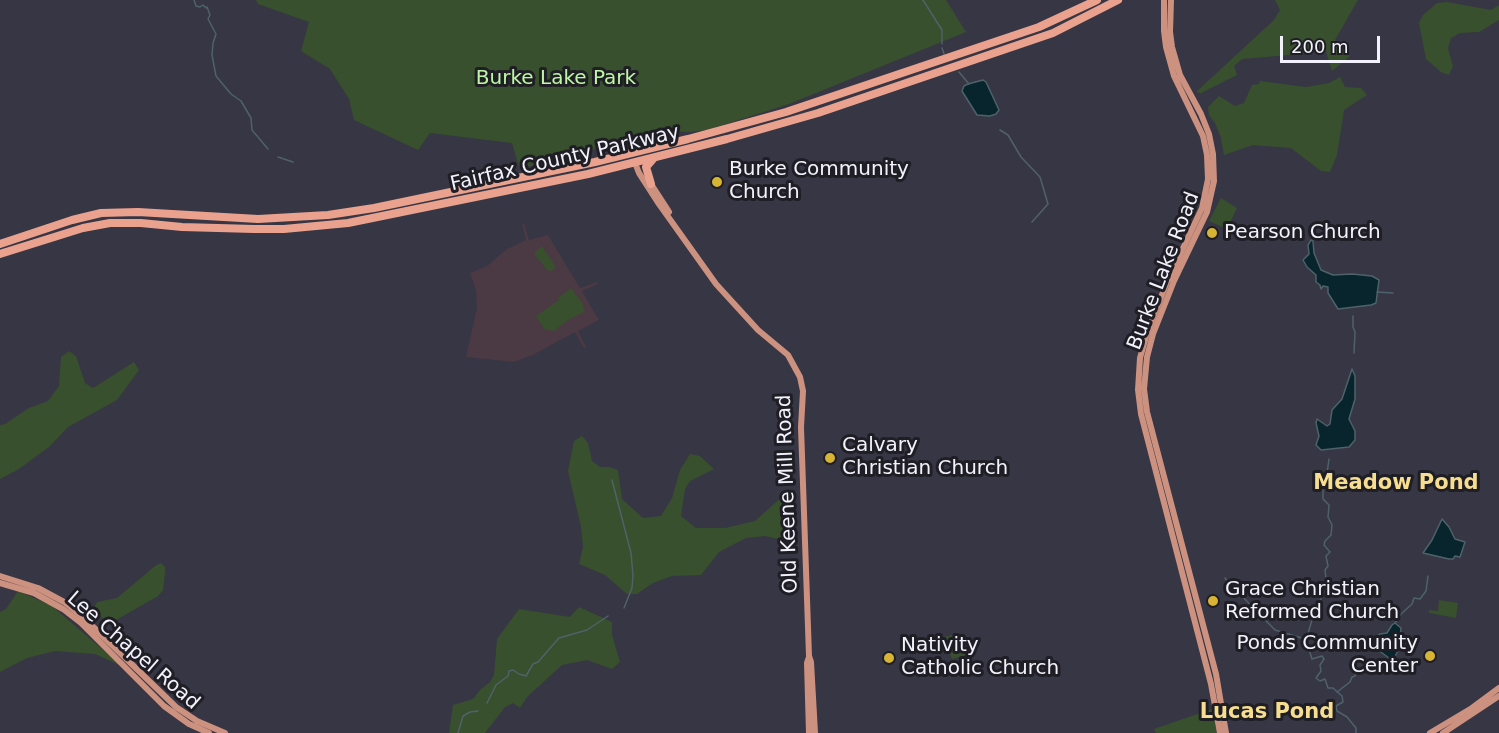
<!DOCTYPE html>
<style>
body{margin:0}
#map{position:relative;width:1499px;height:733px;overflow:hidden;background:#373644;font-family:"DejaVu Sans",sans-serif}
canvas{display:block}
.scale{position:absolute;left:1280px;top:36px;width:100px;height:27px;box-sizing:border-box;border:3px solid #f3f2fc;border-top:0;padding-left:8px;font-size:18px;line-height:21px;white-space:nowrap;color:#f3f2fc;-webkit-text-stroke:4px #1f1e25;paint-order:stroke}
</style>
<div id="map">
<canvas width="1499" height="733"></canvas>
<div class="scale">200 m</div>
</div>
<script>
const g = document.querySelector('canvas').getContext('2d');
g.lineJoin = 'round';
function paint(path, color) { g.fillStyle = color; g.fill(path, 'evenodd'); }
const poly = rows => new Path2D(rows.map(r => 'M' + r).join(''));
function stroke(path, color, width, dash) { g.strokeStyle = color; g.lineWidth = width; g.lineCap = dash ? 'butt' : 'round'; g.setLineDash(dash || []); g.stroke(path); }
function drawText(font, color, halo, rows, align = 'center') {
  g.font = font + ' "DejaVu Sans",sans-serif'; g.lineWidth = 6; g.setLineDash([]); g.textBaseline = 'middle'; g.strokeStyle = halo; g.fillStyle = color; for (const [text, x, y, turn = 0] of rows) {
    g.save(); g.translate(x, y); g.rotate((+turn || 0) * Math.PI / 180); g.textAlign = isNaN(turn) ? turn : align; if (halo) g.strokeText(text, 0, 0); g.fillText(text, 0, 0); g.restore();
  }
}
paint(poly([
 [524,223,529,240,548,235,580,288,598,282,598,284,582,291,599,320,578,331,586,347,584,348,575,332,533,355,514,362,466,357,477,308,476,290,470,273,487,266,507,249,526,240,522,224]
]), '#4b3943');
paint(poly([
 [256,0,946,0,966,32,789,104,707,130,689,132,661,131,636,135,546,165,519,167,512,143,430,133,418,150,354,120,349,99,330,69,301,51,309,22,258,4],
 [1275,0,1358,0,1335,40,1350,56,1332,71,1324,45,1301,54,1242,59,1234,66,1237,75,1201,93,1196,92,1274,20,1280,10],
 [1447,2,1491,10,1499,5,1499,20,1479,32,1460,33,1451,38,1448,48,1453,66,1449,75,1441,72,1426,59,1419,23,1423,15,1437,3],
 [1340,77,1345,87,1361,88,1367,95,1344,110,1337,155,1330,172,1321,171,1291,148,1253,145,1224,155,1221,138,1215,123,1209,115,1208,107,1219,96,1235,106,1244,103,1252,85,1259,84,1260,81,1306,87,1329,83],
 [1221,198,1237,208,1227,229,1209,221],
 [542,246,556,267,551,271,547,270,535,255,535,252],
 [571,288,583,304,584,312,568,320,554,331,544,329,536,316,559,300,558,298],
 [69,351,76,356,85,383,93,388,134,362,139,370,117,400,68,427,49,447,19,469,0,479,0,425,5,424,29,408,48,401,59,386,61,357],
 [582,436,588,443,592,461,600,467,609,467,618,470,622,499,643,518,661,516,672,498,680,470,690,454,700,456,714,469,690,481,685,489,681,516,696,528,725,528,755,521,784,495,794,492,796,543,765,536,746,538,719,552,701,575,672,576,653,583,637,594,627,594,605,575,579,564,583,547,581,527,568,471,574,441],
 [161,563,165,567,165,573,163,590,158,596,111,623,105,621,96,611,94,608,97,602,117,598,155,566],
 [18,591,52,606,122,666,95,654,55,651,27,658,0,672,0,612,6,609],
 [1439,600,1458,603,1456,618,1429,613,1429,610,1438,611],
 [579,607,612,622,612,635,620,662,612,669,587,660,562,665,527,697,520,708,513,703,505,707,485,733,449,733,453,705,473,699,480,690,490,682,494,675,497,639,519,609,570,617],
 [953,635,963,640,969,654,952,659,949,651,943,653,939,642,945,640,944,637],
 [1212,709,1217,733,1156,733,1154,729]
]), '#38502d');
const water = poly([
 [983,80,986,82,999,110,996,114,990,116,977,115,962,91,964,86,968,84,983,80],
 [1311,240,1313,241,1314,253,1321,270,1333,275,1352,274,1372,276,1379,280,1376,303,1371,305,1338,309,1328,293,1328,287,1323,286,1321,289,1320,285,1316,282,1316,275,1307,267,1303,260,1309,254,1308,245,1311,240],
 [1352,369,1355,376,1355,399,1349,419,1355,431,1355,440,1349,447,1321,450,1316,445,1319,436,1316,423,1317,419,1327,426,1330,424,1332,410,1342,399,1352,369],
 [1442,519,1449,527,1455,539,1465,542,1460,557,1455,556,1453,559,1449,559,1423,553,1432,540,1442,519],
 [1395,623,1401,628,1399,649,1394,658,1389,658,1374,647,1371,644,1371,640,1380,634,1387,633,1392,625,1395,623]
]);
paint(water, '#08242c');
stroke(water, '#4e626a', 1.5);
stroke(poly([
 [194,0,196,6,200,7,203,5,206,8,207,7,210,15,208,19,216,34,213,43,212,55,216,76,231,94,241,101,251,118,252,130,268,149],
 [923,0,942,30,942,44],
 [942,48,944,54],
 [959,72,969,84],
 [1000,130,1008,135,1021,157,1040,177,1048,204,1032,222],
 [278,157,293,162],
 [1377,292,1393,293],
 [1353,316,1353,327,1355,332,1354,353],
 [1327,473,1329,459],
 [612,480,631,553,633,575,632,588,624,608],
 [1323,490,1323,499,1329,505,1328,517,1332,525,1331,535,1325,541,1324,545,1330,552,1326,556,1328,566,1325,570,1327,587,1315,610,1306,640,1312,659,1322,656,1324,659,1320,665,1321,671,1316,678,1320,681,1325,679,1328,688,1333,688,1342,696,1343,702,1336,706,1337,711,1347,717,1356,728,1356,733],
 [1225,578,1232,589,1236,590,1275,630,1305,639],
 [1395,623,1401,614,1412,604,1414,598,1420,599,1426,591,1428,576],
 [1337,692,1350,682,1352,677,1355,676,1357,669,1362,670,1364,665,1367,665,1373,660],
 [487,703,496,685,508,676,509,671,513,670,519,674,526,676,533,664,538,662,559,638,587,630,608,616],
 [458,733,463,716,470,712,478,711]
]), '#4e626a', 1.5);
stroke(poly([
 [1164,0,1164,31,1166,47,1174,76,1203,136,1207,155,1208,179,1202,208,1167,282,1147,333,1140,358,1138,390,1141,414,1211,684,1220,733],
 [1171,0,1170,32,1172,47,1180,75,1201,114,1209,134,1213,154,1214,181,1207,212,1174,281,1153,334,1147,357,1144,389,1147,412,1216,674,1226,733],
 [635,163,639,173,659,204,716,284,758,330,788,355,800,377,803,391,801,427,809,656,811,662,815,733],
 [649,181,669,212],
 [0,576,38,588,64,602,84,618,176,707,197,721,225,733],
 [0,583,34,593,63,609,81,623,164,706,189,724,209,733],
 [809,733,807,663,809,657],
 [1430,733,1472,708,1499,688],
 [1443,733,1499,696]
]), '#cd9180', 6);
stroke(poly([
 [651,184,646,167,653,159],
 [0,244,72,220,101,213,138,212,258,219,328,215,374,208,595,162,688,139,786,112,1039,27,1097,0],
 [0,254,83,228,110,223,141,223,182,227,254,229,284,229,348,223,588,174,727,139,818,113,1053,33,1118,0]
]), '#eaa28e', 8);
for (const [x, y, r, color] of [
 [717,182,6,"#d8b434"],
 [1212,233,6,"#d8b434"],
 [830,458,6,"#d8b434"],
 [1213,601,6,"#d8b434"],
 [1430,656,6,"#d8b434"],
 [889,658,6,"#d8b434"]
]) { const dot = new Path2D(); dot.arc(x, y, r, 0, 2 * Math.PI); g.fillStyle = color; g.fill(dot); stroke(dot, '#1f1e25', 2); }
drawText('20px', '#bdf6a5', '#1f1e25', [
 ["Burke Lake Park",556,79]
]);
drawText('20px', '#f3f2fc', '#1f1e25', [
 ["Fairfax County Parkway",565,159,-13],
 ["Burke Lake Road",1164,271,-69],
 ["Old Keene Mill Road",788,494,-92],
 ["Lee Chapel Road",133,651,41]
]);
drawText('20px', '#f3f2fc', '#1f1e25', [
 ["Burke Community",729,170],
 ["Church",729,193],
 ["Pearson Church",1224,233],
 ["Calvary",842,446],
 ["Christian Church",842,469],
 ["Grace Christian",1225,590],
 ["Reformed Church",1225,613],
 ["Ponds Community",1418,644,"right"],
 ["Center",1418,667,"right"],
 ["Nativity",901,646],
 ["Catholic Church",901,669]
], 'left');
drawText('bold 21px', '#f6dd90', '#1f1e25', [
 ["Meadow Pond",1396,484],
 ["Lucas Pond",1267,713]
]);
</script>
